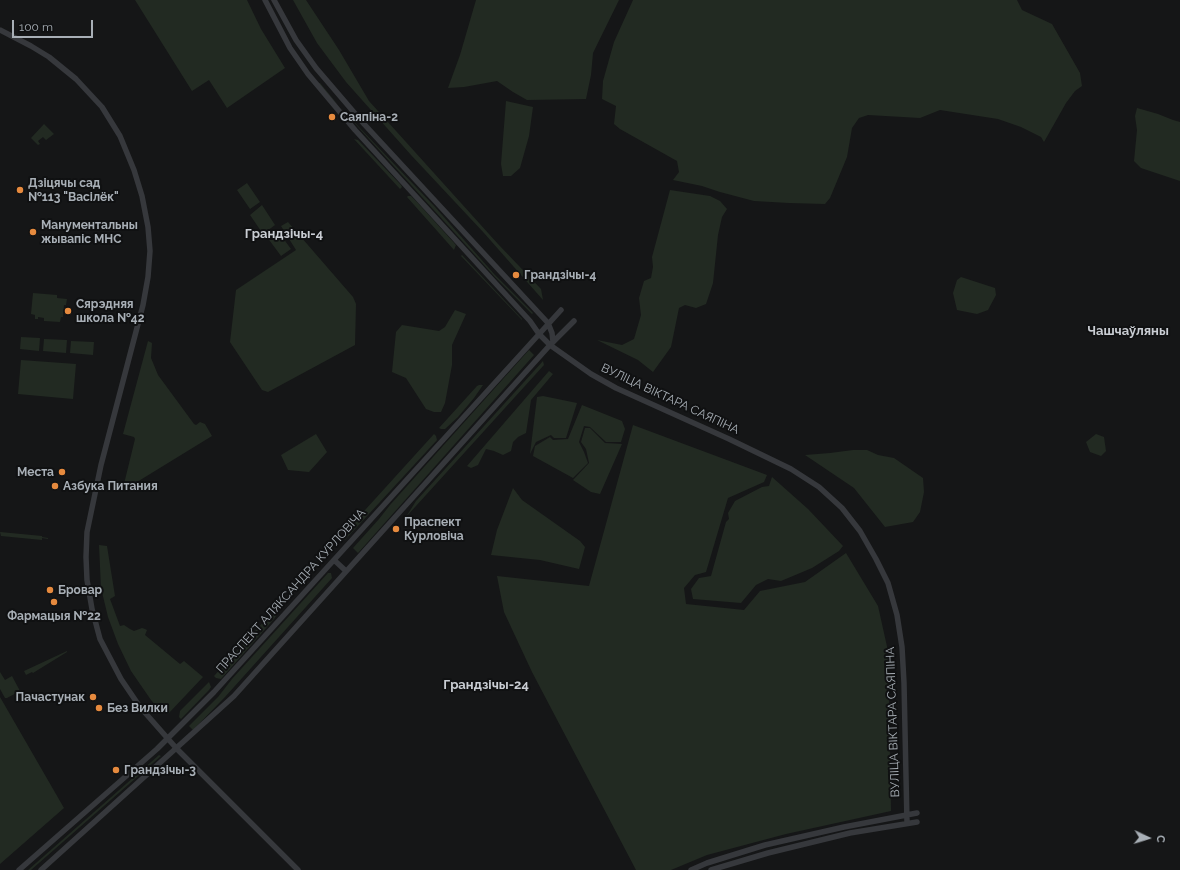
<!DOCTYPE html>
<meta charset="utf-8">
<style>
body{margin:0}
#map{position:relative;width:1180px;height:870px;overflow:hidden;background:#151617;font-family:Raleway,sans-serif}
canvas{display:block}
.north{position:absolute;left:1128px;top:818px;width:40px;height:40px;-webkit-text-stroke:3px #101112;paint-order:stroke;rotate:94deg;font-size:11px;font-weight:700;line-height:16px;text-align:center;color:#a8afb6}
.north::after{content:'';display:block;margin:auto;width:14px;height:18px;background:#a8afb6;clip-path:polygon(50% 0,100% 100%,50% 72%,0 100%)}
.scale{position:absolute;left:12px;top:20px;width:81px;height:18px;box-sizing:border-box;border:2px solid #a8afb6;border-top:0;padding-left:5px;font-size:12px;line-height:14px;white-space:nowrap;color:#a8afb6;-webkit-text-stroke:3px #101112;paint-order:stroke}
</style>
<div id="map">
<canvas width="1180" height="870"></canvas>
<div class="north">С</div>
<div class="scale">100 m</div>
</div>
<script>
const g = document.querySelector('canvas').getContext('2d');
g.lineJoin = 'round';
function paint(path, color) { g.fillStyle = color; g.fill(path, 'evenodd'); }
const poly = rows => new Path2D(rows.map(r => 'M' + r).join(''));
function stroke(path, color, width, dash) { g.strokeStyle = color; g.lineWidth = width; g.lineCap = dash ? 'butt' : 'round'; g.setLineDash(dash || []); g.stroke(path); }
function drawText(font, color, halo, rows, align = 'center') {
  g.font = font + ' Raleway,sans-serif'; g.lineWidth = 4; g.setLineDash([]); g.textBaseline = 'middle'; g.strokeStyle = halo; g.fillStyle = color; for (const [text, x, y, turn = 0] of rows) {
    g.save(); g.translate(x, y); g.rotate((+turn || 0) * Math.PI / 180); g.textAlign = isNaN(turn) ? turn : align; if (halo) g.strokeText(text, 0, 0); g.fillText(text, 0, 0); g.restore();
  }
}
paint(poly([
 [135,0,247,0,261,29,285,68,227,108,209,80,192,91],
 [293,0,306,0,339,50,369,101,498,244,541,289,543,300,484,233,411,155,346,82,317,43],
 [476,0,619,0,593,53,591,75,586,99,527,100,513,92,497,81,464,87,448,88,460,55],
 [633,0,1017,0,1022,10,1052,24,1080,73,1082,86,1075,91,1066,103,1044,142,1041,137,1021,127,998,119,940,110,920,118,868,115,859,118,852,128,847,157,830,198,825,204,789,203,754,201,720,192,702,186,673,180,679,172,677,161,620,129,614,124,616,106,602,99,603,81,614,42],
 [318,83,320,83,339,106,435,207,495,275,533,313,532,314,494,276],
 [506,101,533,107,529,136,520,168,511,176,503,176,501,164],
 [1137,108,1158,114,1173,120,1180,122,1180,181,1141,168,1134,161,1137,130,1135,116],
 [44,124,54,134,46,140,43,137,38,141,40,144,38,145,31,138],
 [354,139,358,140,401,185,402,187,400,189],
 [247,183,260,202,250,209,237,190],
 [670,190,710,196,720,201,727,209,722,217,718,235,713,283,706,304,696,308,685,305,679,308,671,347,653,372,638,360,597,340,622,345,634,339,641,315,639,298,644,281,651,278,653,267,652,257],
 [408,196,411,196,417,202,456,245,454,250,407,197],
 [262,205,275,225,263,234,250,215],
 [288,222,353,297,356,304,355,345,268,392,262,390,230,342,236,290,296,250,281,226],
 [277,230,291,249,281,256,267,237],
 [462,255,522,319,522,320,461,256],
 [961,277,995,288,996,295,988,310,977,314,957,310,953,293,957,280],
 [33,293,57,295,57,298,67,299,66,305,64,305,63,317,61,317,60,322,44,321,44,318,38,317,38,319,35,319,35,315,31,314],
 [455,310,466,314,452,345,452,365,445,403,441,412,434,412,426,409,406,378,392,372,396,332,402,325,439,331,445,327],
 [21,337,40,338,39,351,20,349],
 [44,339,67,340,66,353,43,351],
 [71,341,94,342,93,355,70,353],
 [148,341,152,343,151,358,158,375,194,424,196,425,200,422,205,424,212,436,137,482,124,484,135,439,134,437,123,434],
 [529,350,534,355,358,553,353,548,379,519,390,505],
 [21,360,76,364,73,399,18,394],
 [543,361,544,365,406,517,416,501],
 [549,371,553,374,531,400,526,433,518,437,513,442,511,451,503,455,494,451,486,449,478,465,471,468,467,466],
 [479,385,483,385,474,398,458,417,445,429,441,429,439,428,477,386],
 [543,396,577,403,566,438,554,438,551,435,536,442,530,454,537,397],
 [582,405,622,421,625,429,621,442,606,442,590,427,584,426,579,442,584,452,588,463,573,478,533,456,535,446,550,437,553,440,568,439],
 [633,425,767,475,764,482,728,498,706,572,695,575,684,588,686,604,744,610,760,591,805,582,846,553,878,606,888,651,891,811,786,834,707,855,671,870,636,870,532,672,504,612,497,576,589,586],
 [585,428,590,428,605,443,622,444,600,494,591,492,573,480,589,463,586,449,581,442],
 [316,434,327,452,309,472,288,470,281,455],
 [434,434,436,436,437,440,345,540,344,538,346,531],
 [1096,434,1104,437,1106,451,1101,456,1090,452,1086,442],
 [853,450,867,450,878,455,894,458,923,478,924,492,920,512,913,522,885,527,854,488,805,455,830,453],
 [772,477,808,509,843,546,839,551,812,568,781,581,768,579,756,585,741,603,693,599,691,589,699,578,711,576,726,522,729,519,728,513,735,501,762,487,769,486],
 [513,488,522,500,580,541,585,547,579,569,540,560,491,555,497,530],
 [0,532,42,536,42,537,48,538,48,539,42,538,42,540,1,536],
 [99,545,107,546,115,596,110,599,120,626,124,625,130,629,134,631,142,628,145,629,147,630,145,635,180,664,184,661,203,677,168,714,162,713,151,700,131,671,118,644,108,617,101,588],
 [328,573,331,573,332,578,225,697,193,730,189,726,218,697,232,679],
 [283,605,274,619,221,679,216,678,214,676,278,606],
 [67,651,67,652,33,673,32,672,26,675,24,671],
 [0,672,5,680,12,676,20,691,7,698,5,698,0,689],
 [209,682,211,687,209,690,181,719,179,717,180,711],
 [0,697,64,808,0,864],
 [159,755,161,756,31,870,28,870]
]), '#222a22');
stroke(poly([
 [265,0,290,48,308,74,355,130,530,321,539,334,550,345,591,374,616,388,729,439,791,469,819,487,842,508,860,531,876,559,888,583,897,615,902,647,904,683,907,823],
 [274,0,296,40,316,68,364,124,548,323,552,333,553,342],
 [0,30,31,46,49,57,76,79,102,107,120,136,134,170,142,196,148,227,150,251,148,277,143,305,101,465,87,532,86,557,87,580,92,609,100,639,121,679,140,707,177,749,298,870],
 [334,560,346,571],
 [19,870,157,749,214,692,561,310],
 [41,870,234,696,550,345,574,321],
 [691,870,707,863,765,845,844,827,917,813],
 [711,870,768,853,850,833,917,822]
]), '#36383c', 5.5);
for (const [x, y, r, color] of [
 [332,117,4,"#e68a3e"],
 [20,190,4,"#e68a3e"],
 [33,232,4,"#e68a3e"],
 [516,275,4,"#e68a3e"],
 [68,311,4,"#e68a3e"],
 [62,472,4,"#e68a3e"],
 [55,486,4,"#e68a3e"],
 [396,529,4,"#e68a3e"],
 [50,590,4,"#e68a3e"],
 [54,602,4,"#e68a3e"],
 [93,697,4,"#e68a3e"],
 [99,708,4,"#e68a3e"],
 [116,770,4,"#e68a3e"]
]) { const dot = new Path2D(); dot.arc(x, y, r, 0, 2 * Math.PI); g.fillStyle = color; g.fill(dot); stroke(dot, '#101112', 1.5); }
drawText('bold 12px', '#a8afb6', '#101112', [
 ["Саяпіна-2",340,117],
 ["Дзіцячы сад",28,183],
 ["№113 \"Васілёк\"",28,197],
 ["Манументальны",41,225],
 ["жывапіс МНС",41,239],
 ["Грандзічы-4",524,275],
 ["Сярэдняя",76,304],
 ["школа №42",76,318],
 ["Места",54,472,"right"],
 ["Азбука Питания",63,486],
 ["Праспект",404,522],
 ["Курловіча",404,536],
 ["Бровар",58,590],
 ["Фармацыя №22",54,616,"center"],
 ["Пачастунак",85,697,"right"],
 ["Без Вилки",107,708],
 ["Грандзічы-3",124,770]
], 'left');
drawText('12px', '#a8afb6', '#101112', [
 ["ВУЛІЦА ВІКТАРА САЯПІНА",670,399,25],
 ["ПРАСПЕКТ АЛЯКСАНДРА КУРЛОВІЧА",291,591,-48],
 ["ВУЛІЦА ВІКТАРА САЯПІНА",893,722,-92]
]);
drawText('bold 13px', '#c9cdd3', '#101112', [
 ["Грандзічы-4",284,234],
 ["Чашчаўляны",1128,331],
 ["Грандзічы-24",486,685]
]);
</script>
